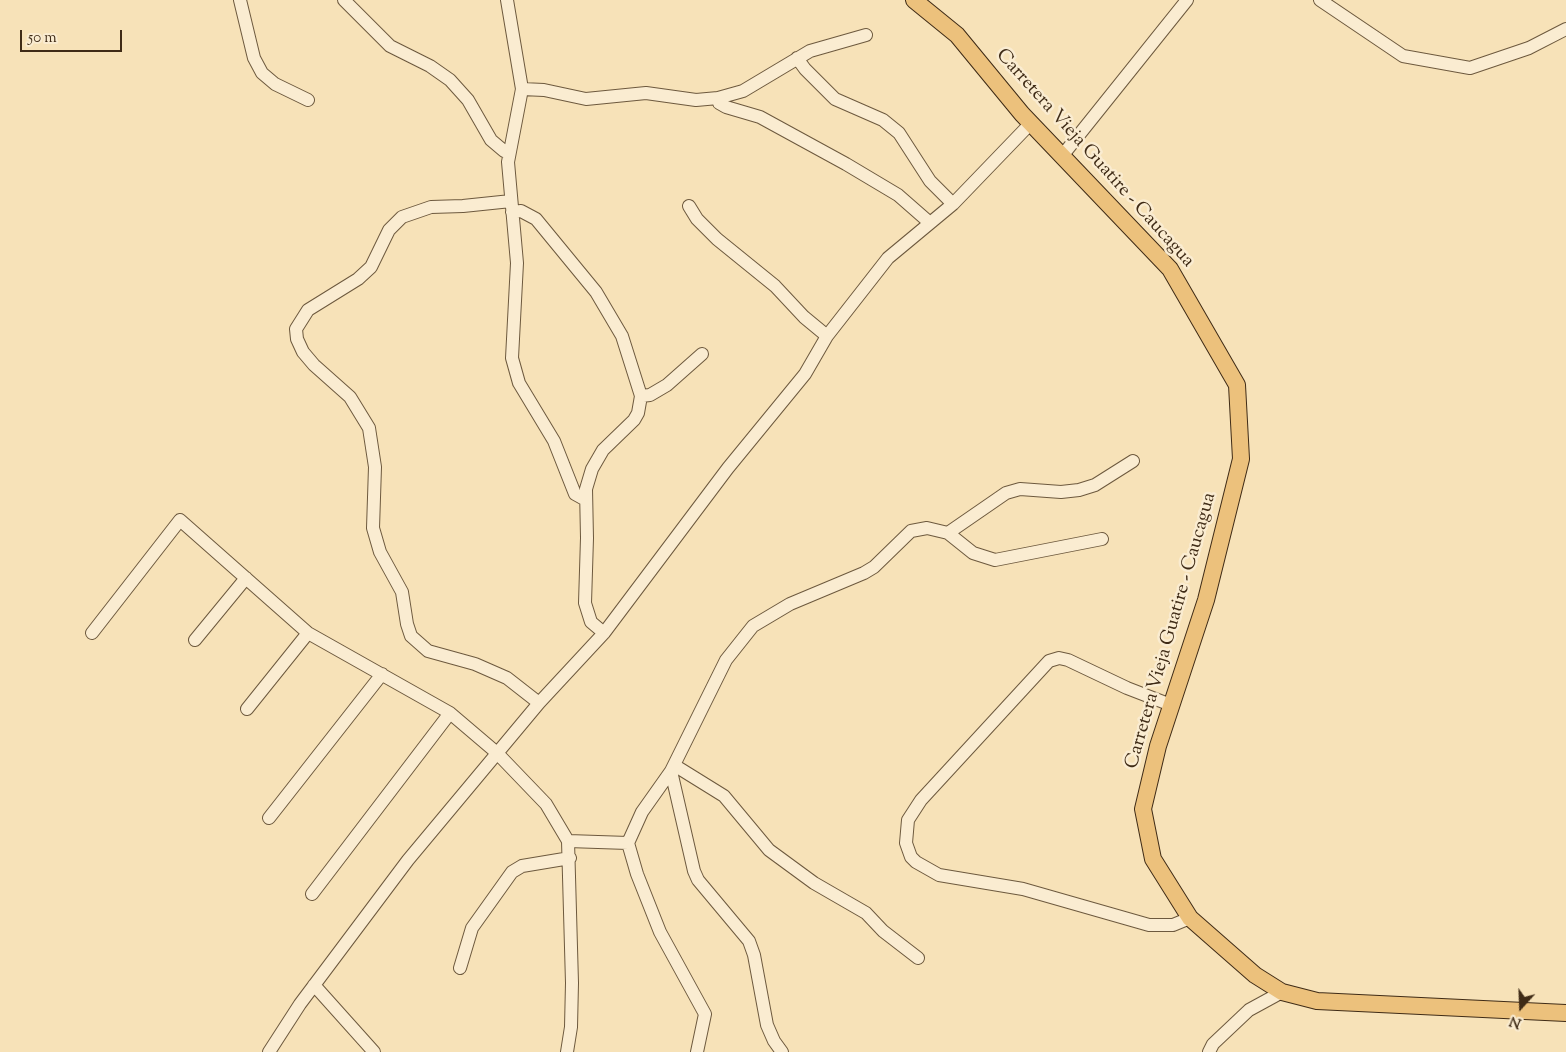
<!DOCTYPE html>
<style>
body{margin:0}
#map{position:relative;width:1566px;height:1052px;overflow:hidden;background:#f7e2b8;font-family:"Sorts Mill Goudy",serif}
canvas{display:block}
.north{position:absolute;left:1496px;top:982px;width:50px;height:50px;-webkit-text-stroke:4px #faecd1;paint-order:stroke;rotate:200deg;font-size:14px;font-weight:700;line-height:20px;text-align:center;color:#3f2b16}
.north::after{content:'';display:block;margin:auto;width:18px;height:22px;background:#3f2b16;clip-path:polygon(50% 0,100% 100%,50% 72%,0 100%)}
.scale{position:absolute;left:20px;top:30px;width:102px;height:22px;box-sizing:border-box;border:2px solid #3f2b16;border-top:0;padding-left:6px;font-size:15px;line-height:18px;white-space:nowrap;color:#3f2b16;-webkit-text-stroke:4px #faecd1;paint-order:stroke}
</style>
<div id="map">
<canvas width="1566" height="1052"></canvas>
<div class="north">N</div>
<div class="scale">50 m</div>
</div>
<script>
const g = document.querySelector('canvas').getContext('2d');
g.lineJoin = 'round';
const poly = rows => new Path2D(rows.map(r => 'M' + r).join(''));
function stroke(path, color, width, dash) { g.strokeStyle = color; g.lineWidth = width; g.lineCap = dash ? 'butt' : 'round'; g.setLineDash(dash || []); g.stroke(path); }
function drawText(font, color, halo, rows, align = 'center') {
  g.font = font + ' "Sorts Mill Goudy",serif'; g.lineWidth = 5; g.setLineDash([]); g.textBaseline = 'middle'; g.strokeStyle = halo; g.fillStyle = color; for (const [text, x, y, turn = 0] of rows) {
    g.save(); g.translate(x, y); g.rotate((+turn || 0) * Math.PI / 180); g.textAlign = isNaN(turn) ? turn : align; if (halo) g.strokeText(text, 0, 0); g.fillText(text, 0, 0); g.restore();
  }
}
const minor = poly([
 [240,0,254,58,262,73,275,84,308,100],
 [344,0,390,46,430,66,450,80,468,100,491,140,504,151,509,152],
 [507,0,522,89,508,162,517,263,512,358,519,383,554,441,575,494,584,499],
 [1320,0,1403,56,1470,68,1529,48,1566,29],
 [797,58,805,69,835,99,883,120,899,133,930,181,953,204],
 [522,89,544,90,586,99,646,93,696,100,718,98,743,91,810,51,866,35],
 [718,98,719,103,726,107,760,117,846,164,898,195,930,223],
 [1062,156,1187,0],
 [511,201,463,206,431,207,402,217,389,230,371,267,358,279,308,310,296,329,297,339,303,352,314,365,350,397,369,428,375,467,373,528,380,552,402,592,407,624,411,636,428,651,475,664,507,678,539,703],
 [689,206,697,219,717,239,775,286,804,317,827,336],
 [512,212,521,211,536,219,596,292,622,336,641,396,638,413,634,420,603,450,592,469,586,489,587,538,585,603,591,622,604,633],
 [641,396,650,395,667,385,702,354],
 [948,533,973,553,995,560,1102,539],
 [92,633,180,520,308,633,450,713,497,753,546,804,568,841,572,983,571,1027,567,1052],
 [195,640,246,578],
 [1171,705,1127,688,1068,660,1059,658,1049,661,921,800,908,820,906,843,911,857,916,862,939,875,1023,889,1149,925,1173,925,1190,918],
 [247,709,308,633],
 [674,765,724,796,769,850,814,883,866,913,883,931,918,958],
 [671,771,694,871,698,880,749,941,754,955,767,1025,774,1041,782,1052],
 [269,818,382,674],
 [568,841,628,843,637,874,660,932,705,1014,697,1052],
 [628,843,642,812,671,771,726,660,753,626,790,604,864,573,874,567,911,531,927,528,948,533,1006,493,1020,489,1061,492,1079,490,1095,485,1133,461],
 [312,894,450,713],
 [460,968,472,928,512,872,522,866,570,858],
 [314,985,374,1052],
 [269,1052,300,1004,408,860,539,703,604,633,728,468,805,374,827,336,888,258,953,204,1031,123],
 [1209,1052,1213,1044,1249,1010,1282,992]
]);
const major = poly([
 [914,0,957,35,1022,114,1170,269,1237,385,1241,459,1206,600,1158,746,1143,809,1153,859,1190,918,1255,975,1282,992,1317,1001,1566,1013]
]);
stroke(minor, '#6d593e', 14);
stroke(major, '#3f2b16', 18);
stroke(minor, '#faecd1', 12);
stroke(major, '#ecc17c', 16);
drawText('19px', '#3f2b16', '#faecd1', [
 ["Carretera Vieja Guatire - Caucagua",1094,159,48],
 ["Carretera Vieja Guatire - Caucagua",1172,631,-74]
]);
</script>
